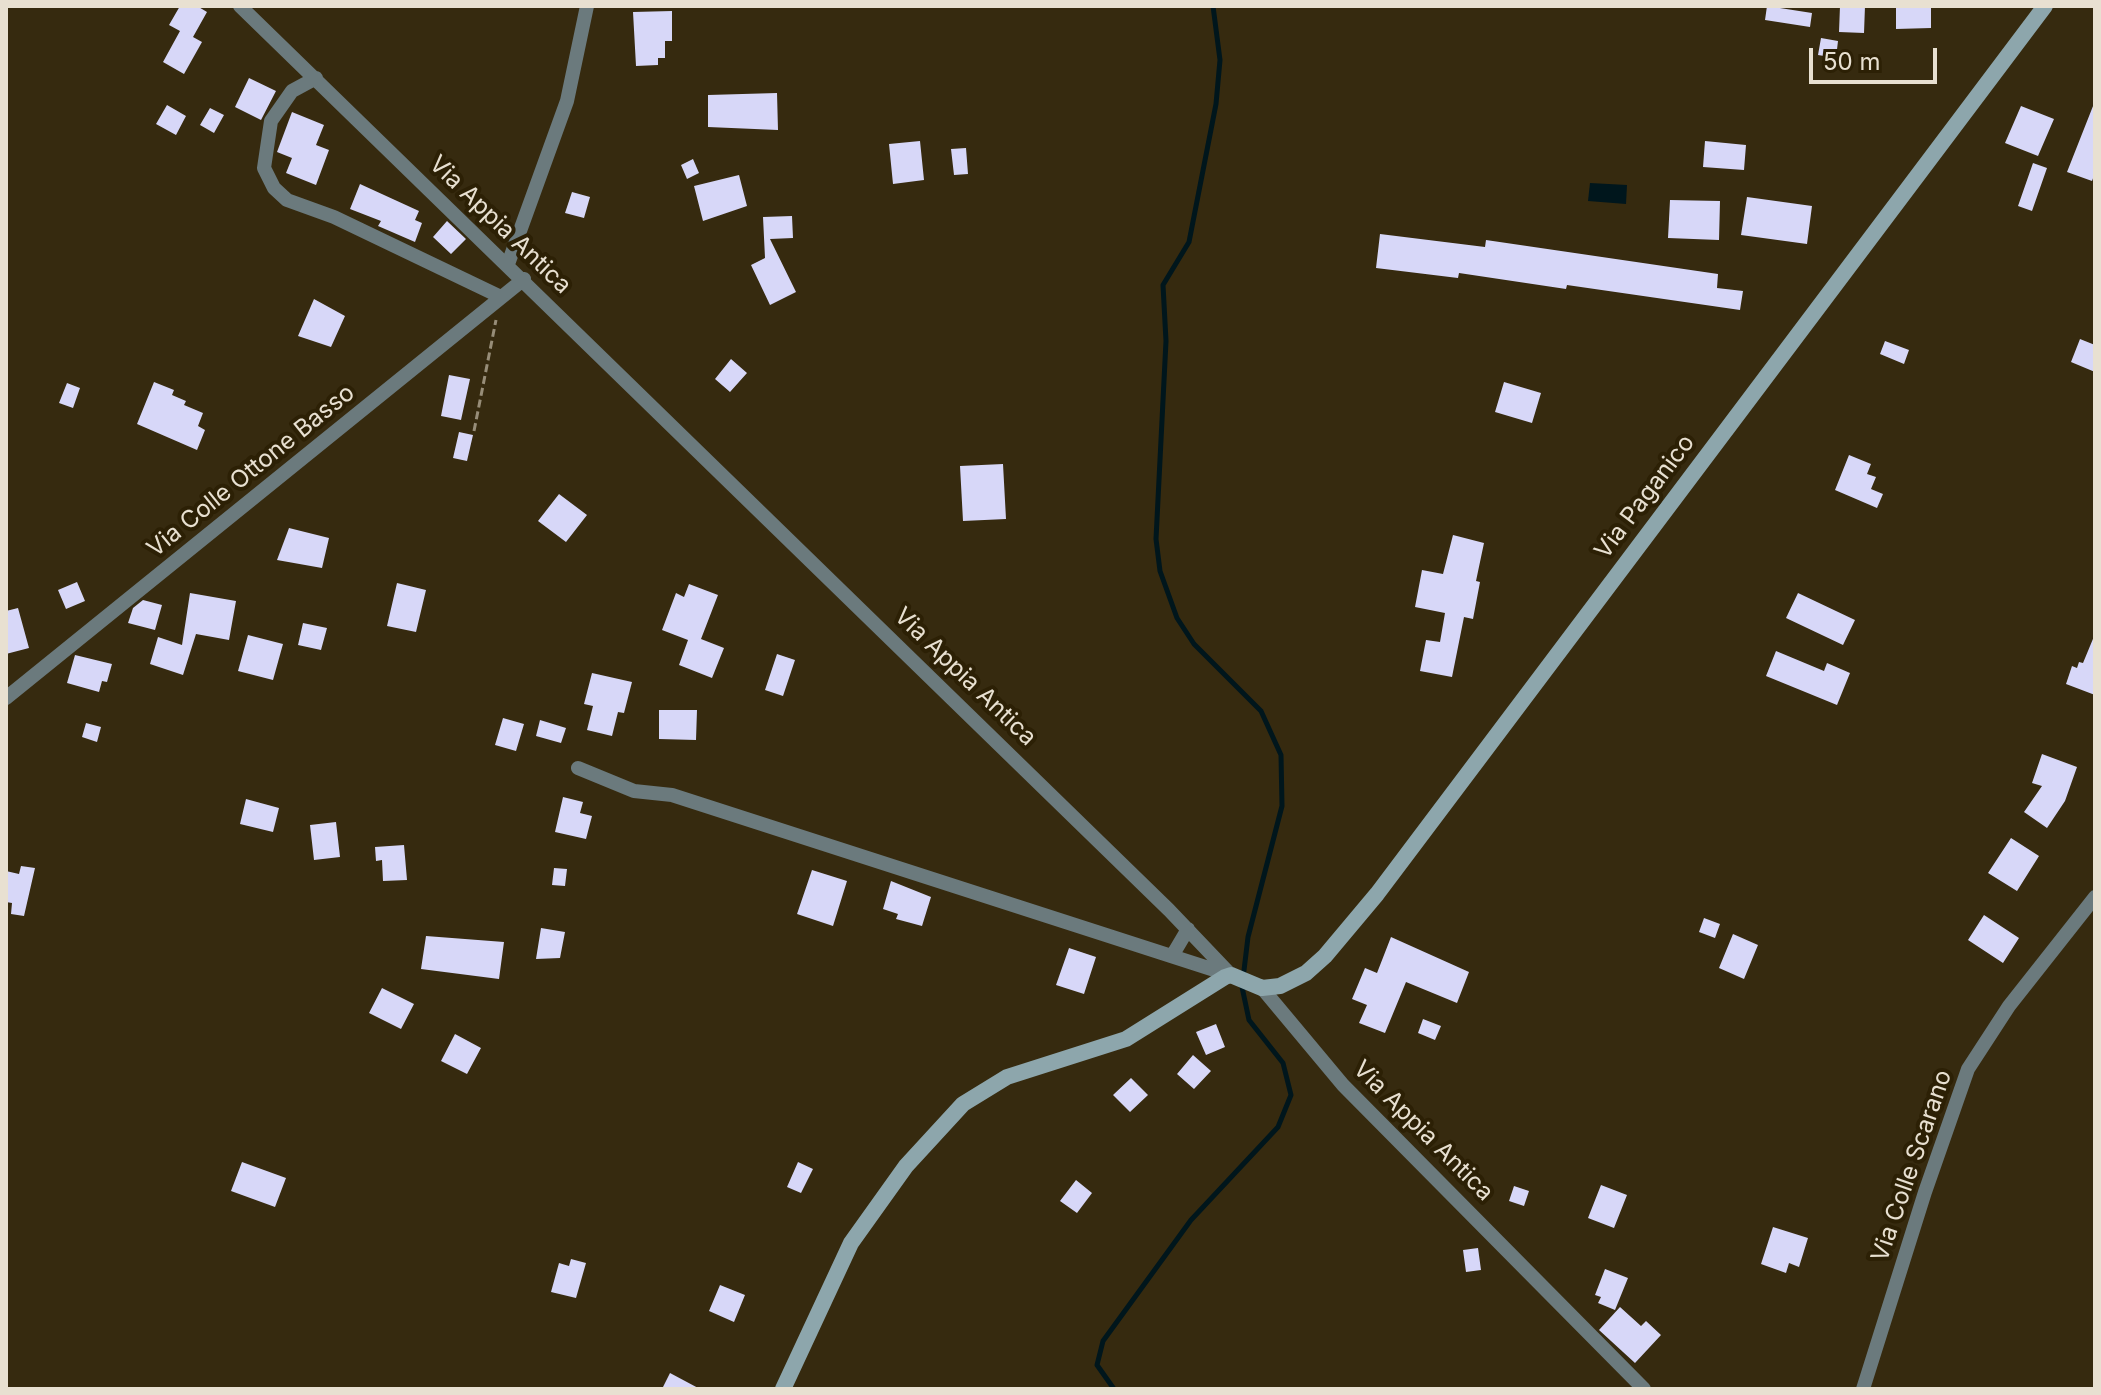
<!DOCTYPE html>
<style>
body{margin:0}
#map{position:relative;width:2101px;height:1395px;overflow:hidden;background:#362a0f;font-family:Inter,sans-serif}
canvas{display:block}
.frame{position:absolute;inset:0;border:8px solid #e8e0d1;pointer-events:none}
.scale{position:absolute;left:1809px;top:48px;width:128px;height:36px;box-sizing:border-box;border:4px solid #e8e0d1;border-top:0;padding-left:10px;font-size:24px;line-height:28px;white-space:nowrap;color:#e8e0d1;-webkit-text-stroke:6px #2c2005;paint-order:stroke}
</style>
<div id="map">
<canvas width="2101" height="1395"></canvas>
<div class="frame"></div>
<div class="scale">50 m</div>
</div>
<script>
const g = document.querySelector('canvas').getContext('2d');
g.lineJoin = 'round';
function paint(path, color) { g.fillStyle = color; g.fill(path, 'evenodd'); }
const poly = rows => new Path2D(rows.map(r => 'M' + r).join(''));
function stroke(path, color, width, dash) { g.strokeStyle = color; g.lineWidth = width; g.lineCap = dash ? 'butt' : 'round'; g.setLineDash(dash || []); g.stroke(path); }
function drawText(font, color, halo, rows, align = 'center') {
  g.font = font + ' Inter,sans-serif'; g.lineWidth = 8; g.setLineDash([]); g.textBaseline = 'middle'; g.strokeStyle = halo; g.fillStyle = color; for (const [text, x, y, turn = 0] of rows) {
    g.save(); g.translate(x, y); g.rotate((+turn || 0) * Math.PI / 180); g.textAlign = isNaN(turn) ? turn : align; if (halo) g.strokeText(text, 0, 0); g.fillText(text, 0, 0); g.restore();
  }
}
paint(poly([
 [1590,183,1627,185,1626,204,1588,201]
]), '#00161c');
stroke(poly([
 [1114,1389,1097,1365,1103,1341,1191,1220,1278,1127,1291,1095,1283,1063,1249,1020,1242,987,1248,937,1282,806,1281,755,1261,711,1194,644,1177,618,1160,571,1156,539,1166,341,1163,285,1189,242,1216,104,1220,60,1213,6]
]), '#00161c', 5);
paint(poly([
 [180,6,197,6,207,12,193,37,202,42,184,74,163,62,180,31,169,25],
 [1767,6,1812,13,1810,27,1765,20],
 [1840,6,1865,6,1864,33,1839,32],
 [1896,6,1931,6,1931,28,1896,29],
 [672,11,672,41,665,41,665,58,658,58,658,65,636,66,633,12],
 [1821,38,1838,41,1836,58,1818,55],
 [249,78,276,91,261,120,235,107],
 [777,93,778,130,708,127,708,95],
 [2095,101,2095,173,2092,181,2067,172],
 [167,105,186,116,176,135,156,124],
 [2021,106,2054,119,2038,156,2005,143],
 [210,108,224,115,214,133,200,125],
 [292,112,324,125,316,145,329,150,316,185,286,173,292,158,277,152],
 [920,141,924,180,893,184,889,144],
 [1705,141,1746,145,1744,170,1703,167],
 [966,148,968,174,954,175,951,149],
 [693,159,699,173,687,179,681,165],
 [2033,163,2047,168,2032,211,2018,206],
 [739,175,747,206,703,221,694,186],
 [360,184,419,211,415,220,422,223,415,242,378,226,381,221,350,209],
 [572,192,590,197,584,218,565,213],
 [1747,197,1812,206,1807,244,1741,235],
 [1670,200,1720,201,1719,240,1668,238],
 [792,216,793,238,770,239,796,292,770,305,751,265,765,258,763,217],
 [447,221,466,239,451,254,433,237],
 [1380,234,1485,247,1486,240,1718,274,1717,288,1743,291,1740,310,1567,285,1566,289,1459,273,1458,278,1376,268],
 [314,299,345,316,331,347,298,336],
 [2080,339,2095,345,2095,372,2071,362],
 [1885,341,1909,350,1904,364,1880,354],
 [731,359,747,373,730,392,715,379],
 [449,375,470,379,461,420,441,416],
 [154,382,174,390,172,395,186,401,184,405,203,413,198,426,205,430,197,450,137,424],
 [1504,382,1541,393,1532,423,1495,412],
 [67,383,80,388,73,408,59,403],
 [459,432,473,435,467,461,453,458],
 [1849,455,1871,464,1867,474,1876,477,1871,489,1883,494,1877,508,1835,490],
 [1003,464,1006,519,963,521,960,466],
 [559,494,587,515,566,542,538,521],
 [289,528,329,538,322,568,277,560],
 [1453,535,1484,543,1476,581,1480,582,1473,619,1464,617,1452,677,1420,671,1426,640,1440,642,1445,613,1415,607,1422,570,1443,574],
 [77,582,85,601,66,609,58,590],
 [397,583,426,590,416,632,387,626],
 [689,584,718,595,701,639,724,648,712,678,679,665,688,640,662,630,676,593,684,597],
 [190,593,236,601,229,640,196,634,183,675,150,664,158,637,182,645],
 [1798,593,1855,620,1843,645,1786,618],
 [143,600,162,605,155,630,128,623,133,608],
 [18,608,29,648,6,654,6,611],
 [303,623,327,628,321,650,298,645],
 [2095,634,2095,695,2066,684,2072,666,2077,668,2079,662,2083,663],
 [248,635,283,644,273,680,238,671],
 [1776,651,1824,671,1827,663,1850,673,1837,705,1766,676],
 [777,654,795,660,783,696,765,690],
 [75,655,112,664,107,682,102,681,99,692,67,683],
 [592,673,632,682,624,713,618,712,612,736,587,730,593,706,584,704],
 [659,710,697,710,696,740,659,739],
 [503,718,524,724,516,751,495,745],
 [540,720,566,728,561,743,536,736],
 [86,723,101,727,97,742,82,737],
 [2042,754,2077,767,2065,801,2047,828,2024,812,2042,786,2032,783],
 [563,797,583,802,580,813,592,816,586,839,555,832],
 [246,799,279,808,273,832,240,824],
 [336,822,340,857,314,860,310,825],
 [2011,838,2039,856,2017,891,1988,873],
 [404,845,407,880,383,881,382,860,376,861,375,847],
 [21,866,35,868,24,916,11,914,12,903,6,902,6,871,19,874],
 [554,868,567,869,565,886,552,885],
 [812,870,847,881,833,926,797,914],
 [891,881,931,897,922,926,896,919,898,914,883,909],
 [1984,915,2019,938,2003,963,1968,940],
 [1704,918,1720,924,1715,938,1699,932],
 [541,928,565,932,560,958,536,959],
 [1733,934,1758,945,1744,979,1719,968],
 [426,936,504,942,499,979,421,969],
 [1391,937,1469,972,1457,1003,1406,982,1385,1033,1359,1023,1367,1005,1352,999,1365,968,1377,973],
 [1069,948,1096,957,1084,994,1056,985],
 [382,988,414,1004,401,1029,369,1013],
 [1423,1019,1441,1026,1435,1040,1418,1033],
 [1216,1024,1225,1047,1206,1055,1196,1032],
 [455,1034,481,1048,467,1074,441,1061],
 [1193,1055,1211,1071,1194,1089,1177,1074],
 [1131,1078,1148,1095,1130,1112,1113,1095],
 [242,1162,286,1178,275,1207,231,1191],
 [798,1162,813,1169,801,1193,787,1187],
 [1076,1180,1092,1193,1077,1213,1060,1201],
 [1601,1185,1627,1195,1614,1228,1588,1218],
 [1514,1186,1529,1191,1524,1206,1509,1201],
 [1773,1227,1808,1238,1799,1267,1789,1263,1786,1273,1761,1264],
 [1478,1248,1481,1270,1466,1272,1463,1250],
 [571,1259,586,1263,576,1298,551,1292,559,1263,569,1266],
 [1605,1269,1628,1278,1615,1310,1598,1303,1601,1297,1595,1295],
 [720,1285,745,1295,734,1322,709,1311],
 [1620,1307,1641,1326,1646,1321,1661,1335,1635,1363,1599,1330],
 [670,1373,700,1389,662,1389]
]), '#d7d7f8');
stroke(poly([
 [474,431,496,320]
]), '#978d78', 3, [8, 4]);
stroke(poly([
 [240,6,1169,910,1231,975],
 [316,78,292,91,271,121,264,168,274,188,287,200,334,217,501,297],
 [508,264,567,101,587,6],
 [6,698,524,279],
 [578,768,634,791,672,795,1230,975],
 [1172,956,1188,929],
 [1262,988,1343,1085,1644,1389],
 [1863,1389,1925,1192,1968,1069,2009,1006,2095,897]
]), '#6b7a7d', 14);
stroke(poly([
 [783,1389,851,1243,906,1166,963,1104,1007,1077,1126,1039,1225,977,1231,975,1262,988,1280,986,1306,973,1325,956,1377,894,2045,6]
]), '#8da6ac', 16);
drawText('24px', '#e8e0d1', '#2c2005', [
 ["Via Appia Antica",500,225,44],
 ["Via Colle Ottone Basso",251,471,-39],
 ["Via Paganico",1645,497,-53],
 ["Via Appia Antica",965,677,44],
 ["Via Appia Antica",1423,1131,45],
 ["Via Colle Scarano",1912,1166,-71]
]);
</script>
